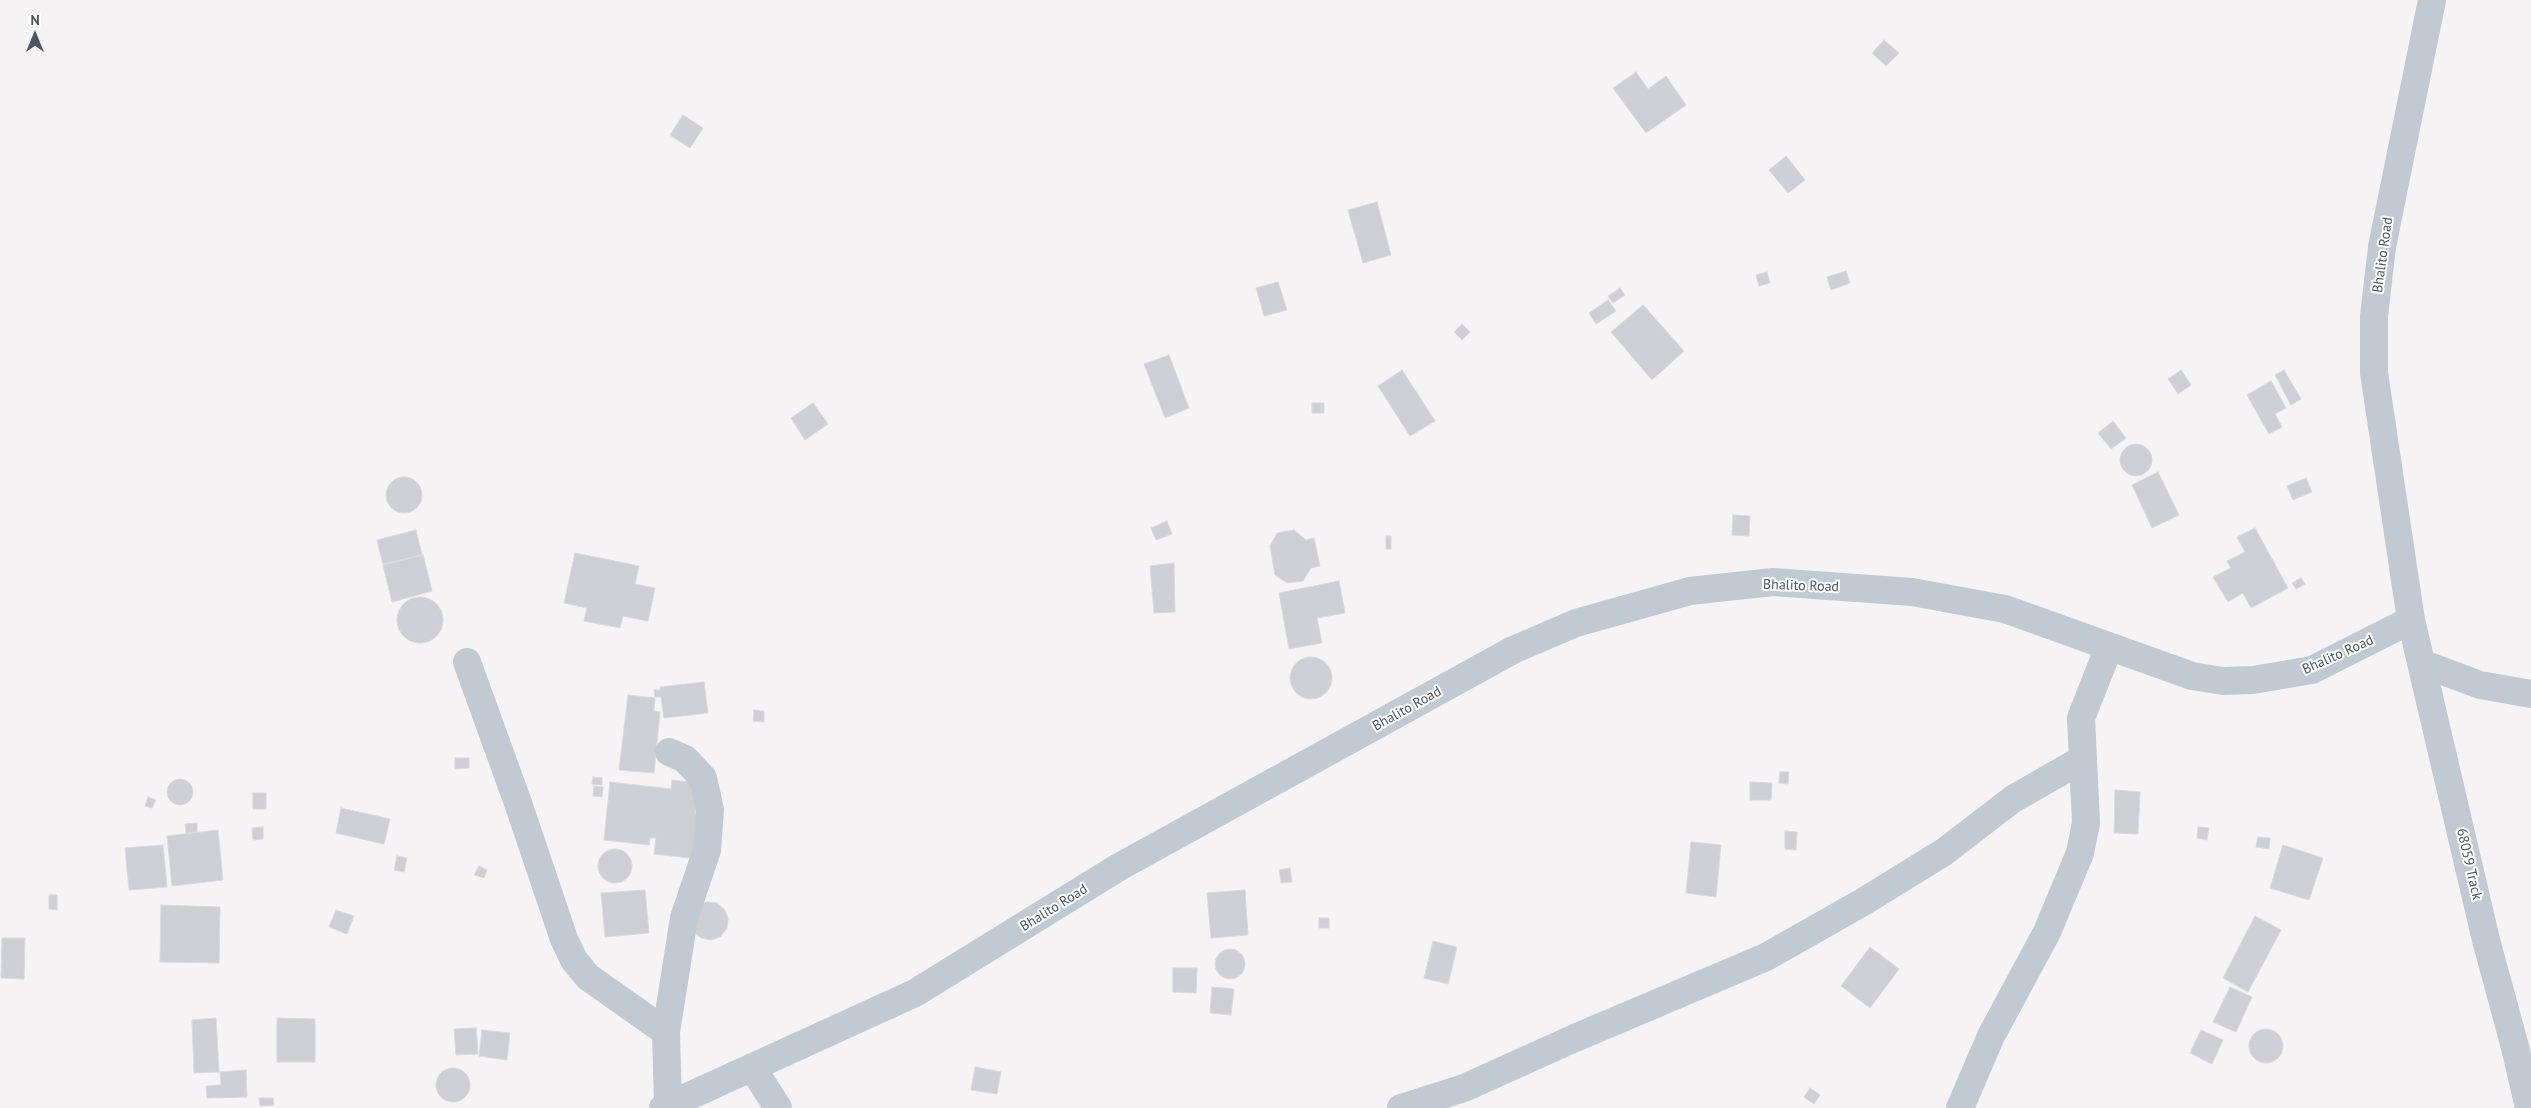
<!DOCTYPE html>
<style>
body{margin:0}
#map{position:relative;width:2531px;height:1108px;overflow:hidden;background:#f5f3f3;font-family:"PT Sans",sans-serif}
canvas{display:block}
.north{position:absolute;left:10px;top:10px;width:50px;height:50px;-webkit-text-stroke:4px #fff;paint-order:stroke;rotate:0deg;font-size:14px;font-weight:700;line-height:20px;text-align:center;color:#4a5661}
.north::after{content:'';display:block;margin:auto;width:18px;height:22px;background:#4a5661;clip-path:polygon(50% 0,100% 100%,50% 72%,0 100%)}
</style>
<div id="map">
<canvas width="2531" height="1108"></canvas>
<div class="north">N</div>
</div>
<script>
const g = document.querySelector('canvas').getContext('2d');
g.lineJoin = 'round';
function paint(path, color) { g.fillStyle = color; g.fill(path, 'evenodd'); }
const poly = rows => new Path2D(rows.map(r => 'M' + r).join(''));
function stroke(path, color, width, dash) { g.strokeStyle = color; g.lineWidth = width; g.lineCap = dash ? 'butt' : 'round'; g.setLineDash(dash || []); g.stroke(path); }
function drawText(font, color, halo, rows, align = 'center') {
  g.font = font + ' "PT Sans",sans-serif'; g.lineWidth = 4; g.setLineDash([]); g.textBaseline = 'middle'; g.strokeStyle = halo; g.fillStyle = color; for (const [text, x, y, turn = 0] of rows) {
    g.save(); g.translate(x, y); g.rotate((+turn || 0) * Math.PI / 180); g.textAlign = isNaN(turn) ? turn : align; if (halo) g.strokeText(text, 0, 0); g.fillText(text, 0, 0); g.restore();
  }
}
const building = poly([
 [1884,40,1899,53,1886,66,1872,53,1884,40],
 [1636,72,1648,89,1666,76,1686,105,1646,133,1613,88,1636,72],
 [683,115,703,128,690,148,670,135,683,115],
 [1786,156,1805,180,1788,193,1769,170,1786,156],
 [1377,202,1391,255,1363,263,1348,210,1377,202],
 [1846,271,1850,283,1831,290,1827,277,1846,271],
 [1767,272,1770,283,1759,286,1756,275,1767,272],
 [1278,282,1287,310,1264,316,1256,288,1278,282],
 [1620,288,1625,295,1613,303,1608,296,1620,288],
 [1608,300,1616,311,1596,324,1589,313,1608,300],
 [1643,305,1684,351,1652,380,1611,332,1643,305],
 [1462,324,1470,332,1462,340,1454,332,1462,324],
 [1169,355,1189,408,1165,418,1144,364,1169,355],
 [1402,370,1435,421,1410,436,1378,386,1402,370],
 [2181,370,2191,385,2178,394,2168,379,2181,370],
 [2284,370,2301,399,2291,405,2275,375,2284,370],
 [2271,381,2286,408,2275,414,2282,427,2269,434,2247,395,2271,381],
 [813,403,828,424,805,440,791,418,813,403],
 [1312,403,1324,403,1324,413,1312,413,1312,403],
 [2113,421,2126,438,2111,449,2098,433,2113,421],
 '2120 460a16 16 0 1 1 32 0a16 16 0 1 1-32 0Z',
 [2158,472,2179,515,2152,528,2132,485,2158,472],
 '386 495a18 18 0 1 1 36 0a18 18 0 1 1-36 0Z',
 [2306,478,2312,492,2293,500,2287,486,2306,478],
 [1733,515,1750,516,1749,536,1732,535,1733,515],
 [1167,521,1172,534,1156,540,1151,528,1167,521],
 [2255,528,2288,588,2251,608,2243,593,2228,602,2213,577,2231,568,2227,561,2245,552,2237,537,2255,528],
 [416,530,422,555,383,564,377,540,416,530],
 [1294,530,1306,540,1314,538,1320,566,1311,568,1303,581,1287,583,1275,575,1270,546,1277,533,1294,530],
 [1386,536,1391,536,1391,549,1386,549,1386,536],
 [575,553,639,566,635,584,655,588,648,621,623,616,620,628,584,621,587,608,564,603,575,553],
 [423,555,432,591,392,602,383,565,423,555],
 [1174,563,1175,612,1154,613,1150,566,1174,563],
 [2301,578,2305,584,2296,589,2292,583,2301,578],
 [1339,581,1345,613,1317,618,1322,643,1289,649,1279,593,1339,581],
 '397 620a23 23 0 1 1 46 0a23 23 0 1 1-46 0Z',
 '1290 678a21 21 0 1 1 42 0a21 21 0 1 1-42 0Z',
 [704,682,708,713,664,718,661,697,655,697,654,690,660,690,660,687,704,682],
 [628,695,655,698,654,711,660,712,654,773,619,770,628,695],
 [754,710,764,711,764,722,753,721,754,710],
 [455,758,469,758,469,768,455,769,455,758],
 [1780,772,1789,772,1788,784,1779,783,1780,772],
 [593,777,602,778,602,785,592,784,593,777],
 '167 792a13 13 0 1 1 26 0a13 13 0 1 1-26 0Z',
 [672,780,698,783,695,814,704,815,699,859,654,854,656,838,650,838,649,845,604,840,610,782,671,789,672,780],
 [1750,782,1772,783,1771,800,1750,800,1750,782],
 [594,786,603,787,602,797,593,796,594,786],
 [2115,790,2140,792,2138,834,2114,833,2115,790],
 [253,793,266,793,266,809,253,809,253,793],
 [148,797,156,800,152,808,145,806,148,797],
 [341,808,390,819,384,844,336,833,341,808],
 [197,823,197,832,186,833,185,824,197,823],
 [263,827,263,839,253,840,252,828,263,827],
 [2198,827,2209,828,2207,840,2197,838,2198,827],
 [218,830,223,880,172,886,167,836,218,830],
 [1785,831,1797,832,1796,850,1785,849,1785,831],
 [2258,837,2270,838,2269,849,2256,847,2258,837],
 [1691,842,1721,845,1716,897,1686,893,1691,842],
 [163,845,167,887,129,890,125,848,163,845],
 [2283,845,2323,858,2309,900,2270,888,2283,845],
 '598 866a17 17 0 1 1 34 0a17 17 0 1 1-34 0Z',
 [397,856,407,858,404,872,394,870,397,856],
 [479,866,487,870,484,878,474,875,479,866],
 [1290,868,1292,882,1281,883,1279,870,1290,868],
 [645,890,649,933,605,937,601,893,645,890],
 [1245,890,1248,935,1211,938,1207,893,1245,890],
 [49,895,57,895,57,910,49,909,49,895],
 [707,902,717,903,725,910,728,919,727,928,720,937,711,940,701,938,694,932,698,905,707,902],
 [161,905,220,907,219,963,160,962,161,905],
 [336,910,354,916,347,934,329,927,336,910],
 [2255,916,2281,930,2248,992,2223,978,2255,916],
 [1319,918,1329,918,1329,928,1319,928,1319,918],
 [2,938,25,938,24,979,1,978,2,938],
 [1433,941,1457,947,1448,984,1424,978,1433,941],
 [1870,947,1899,969,1870,1008,1841,986,1870,947],
 '1215 964a15 15 0 1 1 30 0a15 15 0 1 1-30 0Z',
 [1173,968,1197,968,1196,993,1173,992,1173,968],
 [1212,987,1234,989,1231,1015,1210,1013,1212,987],
 [2230,987,2252,997,2236,1032,2213,1022,2230,987],
 [216,1018,219,1072,194,1073,192,1020,216,1018],
 [277,1018,315,1019,315,1062,277,1062,277,1018],
 [476,1028,478,1054,456,1055,454,1029,476,1028],
 '2249 1046a17 17 0 1 1 34 0a17 17 0 1 1-34 0Z',
 [482,1030,510,1033,507,1060,479,1056,482,1030],
 [2201,1030,2223,1040,2212,1064,2190,1053,2201,1030],
 [975,1067,1001,1072,997,1094,971,1090,975,1067],
 '436 1085a17 17 0 1 1 34 0a17 17 0 1 1-34 0Z',
 [246,1070,247,1097,207,1098,206,1086,221,1085,220,1072,246,1070],
 [1810,1088,1820,1095,1814,1104,1804,1097,1810,1088],
 [259,1098,273,1098,274,1105,260,1106,259,1098]
]);
paint(building, '#cdcfd5');
stroke(building, '#d7d9de', 1);
stroke(poly([
 [2411,620,2486,940,2515,1047,2529,1108],
 [467,662,518,803,564,939,574,960,588,977,666,1032],
 [2421,663,2480,685,2531,694],
 [752,1067,778,1108],
 [668,1105,666,1032,684,918,707,850,710,810,703,778,685,759,669,752],
 [663,1108,915,993,1119,867,1513,650,1576,623,1690,591,1773,582,1912,592,2005,609,2192,676,2223,681,2253,680,2312,670,2411,620,2374,373,2374,316,2382,247,2432,0],
 [1401,1108,1464,1088,1575,1038,1766,957,1863,902,1944,852,2013,799,2083,759],
 [1960,1108,1991,1036,2047,932,2080,853,2086,823,2081,718,2109,647]
]), '#c1cad2', 28);
drawText('14px', '#4a5661', '#fff', [
 ["Bhalito Road",2383,255,-82],
 ["Bhalito Road",1801,586,2],
 ["Bhalito Road",2338,655,-24],
 ["Bhalito Road",1407,709,-29],
 ["68059 Track",2469,864,77],
 ["Bhalito Road",1054,908,-32]
]);
</script>
